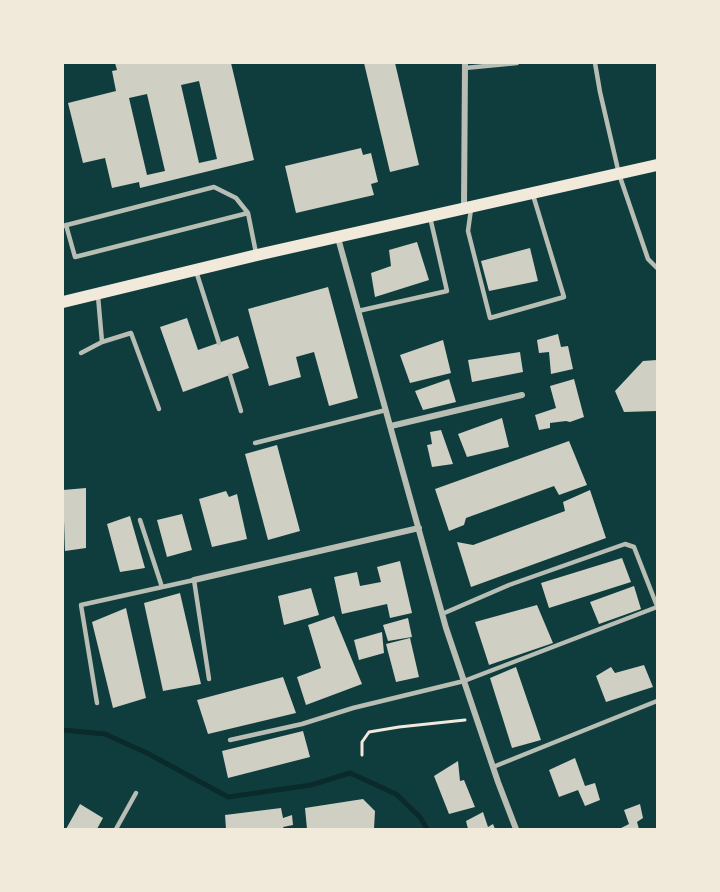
<!DOCTYPE html>
<style>
body{margin:0}
#map{position:relative;width:720px;height:892px;overflow:hidden;background:#0f3d3e;font-family:Manrope,sans-serif}
canvas{display:block}
.frame{position:absolute;inset:0;border:64px solid #f1e9da;pointer-events:none}
</style>
<div id="map">
<canvas width="720" height="892"></canvas>
<div class="frame"></div>
</div>
<script>
const g = document.querySelector('canvas').getContext('2d');
g.lineJoin = 'round';
const poly = rows => new Path2D(rows.map(r => 'M' + r).join(''));
function stroke(path, color, width, dash) { g.strokeStyle = color; g.lineWidth = width; g.lineCap = dash ? 'butt' : 'round'; g.setLineDash(dash || []); g.stroke(path); }
function paint(path, color) { g.fillStyle = color; g.fill(path, 'evenodd'); }
stroke(poly([
 [63,730,105,734,147,753,228,797,311,785,350,773,396,794,420,817,427,829]
]), '#0a2a2b', 5);
paint(poly([
 [115,63,231,63,254,160,140,188,139,182,112,188,105,158,83,163,68,103,116,91,112,71,117,70],
 [199,81,217,159,199,163,181,85],
 [147,94,165,171,147,175,129,98],
 [364,63,395,63,419,165,390,172],
 [361,148,363,155,371,153,378,182,371,184,374,195,296,213,285,166],
 [417,242,429,280,375,297,371,273,391,266,389,250],
 [530,248,538,281,489,291,481,261],
 [328,287,358,398,329,406,314,352,296,357,301,377,269,386,248,309],
 [187,318,198,350,238,336,249,368,183,392,160,327],
 [558,334,561,347,568,346,573,369,551,374,549,352,539,353,537,340],
 [443,340,451,373,410,383,400,355],
 [520,352,523,372,472,382,468,360],
 [657,360,657,411,624,412,615,391,643,361],
 [449,379,456,402,423,410,415,391],
 [574,379,584,417,570,422,566,421,550,423,550,428,539,430,535,415,556,408,550,386],
 [502,418,509,447,467,457,458,434],
 [441,430,453,464,432,467,427,445,432,444,430,432],
 [569,441,587,485,559,495,554,486,466,518,464,525,449,531,435,489],
 [277,445,300,531,268,540,245,454],
 [86,488,86,548,65,551,63,490],
 [590,490,606,538,471,587,457,542,473,545,565,511,563,502],
 [226,491,229,497,237,494,247,539,212,547,199,499],
 [182,514,192,550,167,557,157,520],
 [130,516,145,568,120,572,107,524],
 [622,558,631,582,549,608,541,583],
 [400,561,412,613,390,618,387,604,342,614,334,577,357,572,360,586,381,582,377,567],
 [634,586,641,609,599,624,590,602],
 [311,588,319,615,284,625,278,596],
 [180,593,201,684,163,691,144,603],
 [537,605,553,643,489,665,475,622],
 [126,608,146,698,113,708,92,622],
 [334,616,362,684,306,705,297,677,321,668,308,625],
 [408,618,412,637,388,641,383,625],
 [382,632,384,653,359,660,354,640],
 [410,638,419,677,396,682,386,644],
 [644,665,653,687,606,702,596,676,611,667,615,673],
 [516,667,541,740,512,748,490,678],
 [283,677,296,713,208,734,197,700],
 [303,731,310,757,228,778,222,751],
 [575,758,585,786,595,783,600,800,585,806,578,790,559,797,549,770],
 [458,761,460,781,464,780,475,807,449,814,434,776],
 [363,799,375,811,374,829,307,829,305,808],
 [80,804,103,818,97,829,66,829],
 [640,804,643,818,637,822,639,829,619,829,629,824,624,810],
 [281,808,283,818,292,815,293,825,283,827,284,829,226,829,225,815],
 [483,812,488,827,493,824,495,829,468,829,466,821]
]), '#cfcfc3');
stroke(poly([
 [362,755,362,742,369,732,399,727,465,720]
]), '#f1e9da', 3);
stroke(poly([
 [595,63,600,92,619,174,648,259,657,268],
 [465,68,517,63],
 [471,209,468,231,490,318,564,297,533,195],
 [66,225,75,257,248,213],
 [63,226,214,187,236,198,248,213,256,253],
 [196,271,219,343],
 [98,296,102,342,131,333,159,409],
 [358,311,447,291,430,217],
 [81,353,102,342],
 [230,375,241,411],
 [255,443,386,410],
 [140,520,162,587],
 [442,614,509,585,625,544,634,547,657,606],
 [97,703,81,605,194,580,209,679],
 [230,740,302,724,353,708,464,681,657,607],
 [493,767,657,701],
 [116,829,136,793]
]), '#b8beb3', 4.5);
stroke(poly([
 [464,208,465,63],
 [338,238,446,628,498,782,516,829],
 [391,426,522,395],
 [194,580,419,528]
]), '#b8beb3', 6);
stroke(poly([
 [63,302,257,255,657,165]
]), '#f1e9da', 12);
</script>
